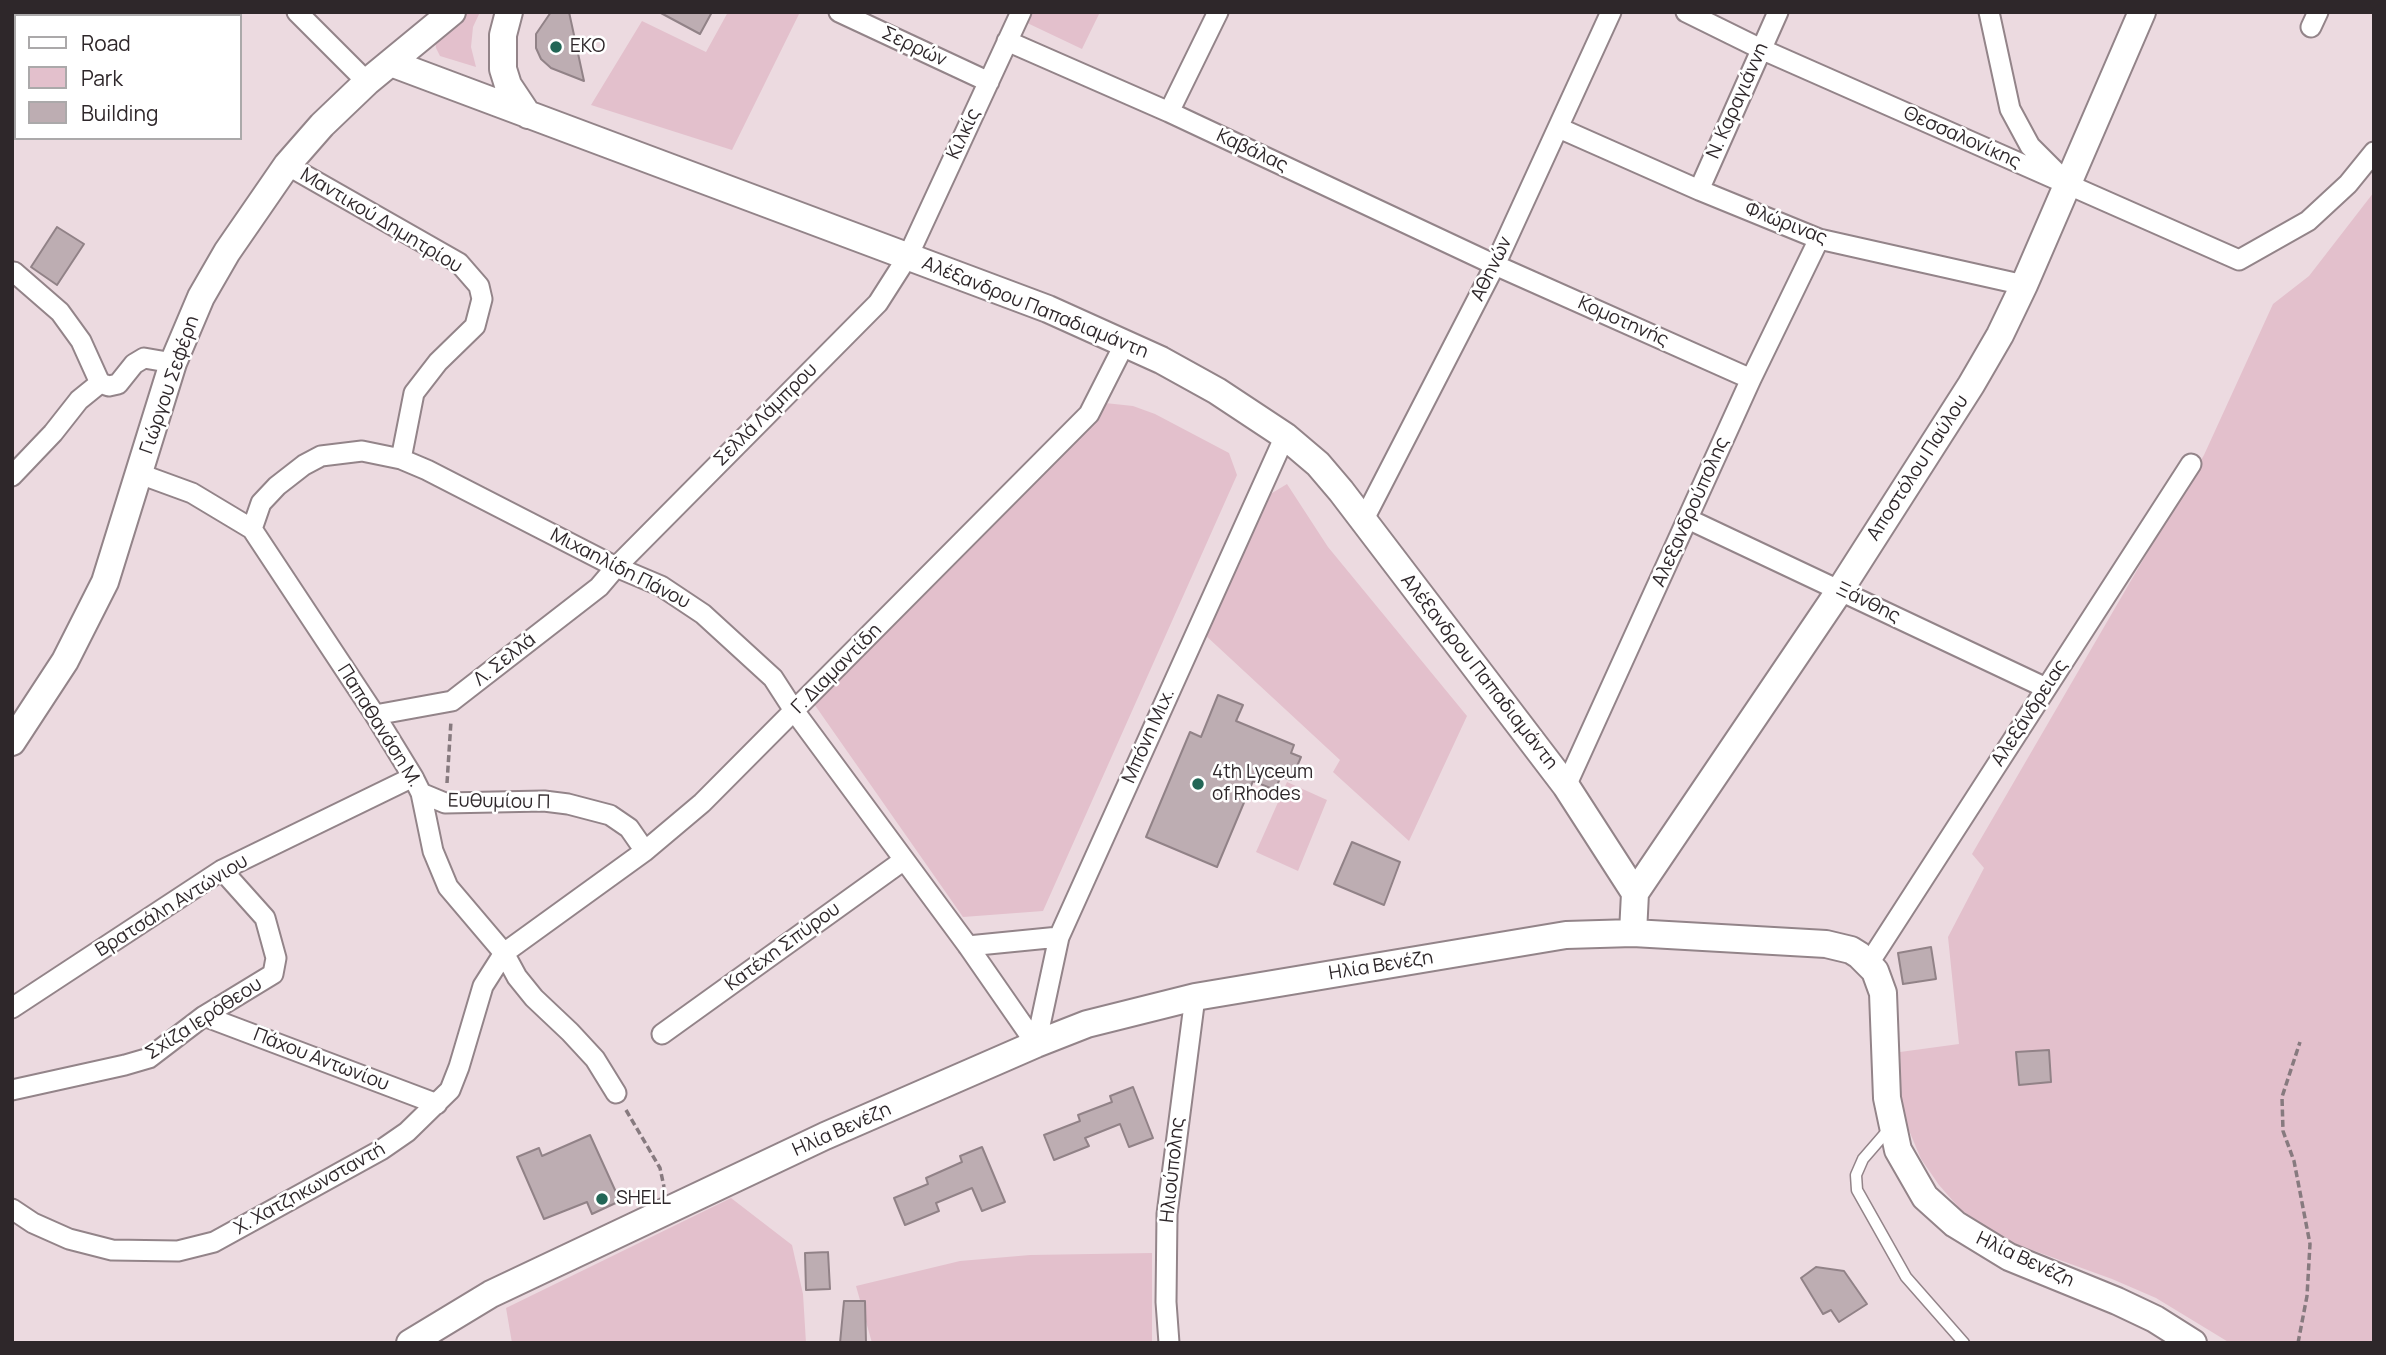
<!DOCTYPE html>
<meta charset="utf-8">
<style>
body{margin:0}
#map{position:relative;width:2386px;height:1355px;overflow:hidden;background:#ecdae0;font-family:Manrope,sans-serif}
canvas{display:block}
.frame{position:absolute;inset:0;border:14px solid #2e272a;pointer-events:none}
.legend{position:absolute;left:14px;top:14px;width:228px;height:126px;box-sizing:border-box;background:#fff;border:2px solid #aba9aa;margin:0;padding:9px 12px;list-style:none;font-size:21px;color:#2e272a}
.legend li{display:flex;align-items:center;gap:14px;height:35px}
.legend b{width:35px;border:2px solid #aba9aa}
</style>
<div id="map">
<canvas width="2386" height="1355"></canvas>
<div class="frame"></div>
<ul class="legend">
<li><b style="height:9px;background:#fff"></b>Road</li>
<li><b style="height:19px;background:#e3c0cc"></b>Park</li>
<li><b style="height:19px;background:#bdadb2"></b>Building</li>
</ul>
</div>
<script>
const g = document.querySelector('canvas').getContext('2d');
g.lineJoin = 'round';
function paint(path, color) { g.fillStyle = color; g.fill(path, 'evenodd'); }
const poly = rows => new Path2D(rows.map(r => 'M' + r).join(''));
function stroke(path, color, width, dash) { g.strokeStyle = color; g.lineWidth = width; g.lineCap = dash ? 'butt' : 'round'; g.setLineDash(dash || []); g.stroke(path); }
function drawText(font, color, halo, rows, align = 'center') {
  g.font = font + ' Manrope,sans-serif'; g.lineWidth = 5; g.setLineDash([]); g.textBaseline = 'middle'; g.strokeStyle = halo; g.fillStyle = color; for (const [text, x, y, turn = 0] of rows) {
    g.save(); g.translate(x, y); g.rotate((+turn || 0) * Math.PI / 180); g.textAlign = isNaN(turn) ? turn : align; if (halo) g.strokeText(text, 0, 0); g.fillText(text, 0, 0); g.restore();
  }
}
paint(poly([
 [458,12,480,12,473,27,471,47,476,67,440,56,436,48,435,40],
 [728,12,800,12,732,150,591,105,642,21,706,52],
 [1027,12,1100,12,1082,49,1023,21],
 [2374,192,2374,1343,2230,1343,2156,1298,2112,1279,2010,1242,1961,1210,1939,1185,1921,1159,1908,1128,1901,1103,1900,1052,1959,1044,1948,937,1984,868,1972,854,2204,455,2273,304,2309,276],
 [1105,403,1133,406,1155,414,1229,453,1237,475,1043,911,963,917,812,701],
 [1287,484,1328,547,1467,716,1409,841,1333,772,1340,760,1204,634,1259,501],
 [1287,782,1327,800,1298,871,1256,852],
 [731,1198,792,1245,803,1294,806,1343,512,1343,506,1308],
 [1152,1253,1152,1343,872,1343,856,1286,960,1261,1030,1255]
]), '#e3c0cc');
const building = poly([
 [551,12,569,12,584,81,551,68,541,59,536,48,536,34,551,12],
 [659,12,712,12,700,34,659,12],
 [57,227,84,244,57,285,31,267,57,227],
 [1218,695,1243,705,1236,721,1294,745,1291,753,1301,757,1291,780,1281,776,1275,790,1253,781,1217,867,1146,837,1190,732,1201,737,1218,695],
 [1352,842,1400,862,1384,905,1334,884,1352,842],
 [1931,947,1936,979,1903,984,1898,953,1931,947],
 [2049,1050,2051,1082,2019,1085,2016,1052,2049,1050],
 [1133,1087,1153,1138,1129,1147,1120,1124,1085,1138,1089,1146,1054,1160,1044,1135,1080,1121,1078,1115,1112,1102,1110,1096,1133,1087],
 [590,1135,620,1201,592,1214,587,1202,544,1219,517,1157,539,1148,542,1156,590,1135],
 [982,1147,1005,1202,982,1211,972,1188,936,1203,939,1211,905,1225,894,1198,928,1184,926,1178,962,1162,960,1156,982,1147],
 [828,1252,830,1289,806,1290,805,1253,828,1252],
 [1816,1267,1844,1271,1867,1304,1839,1322,1831,1310,1823,1314,1801,1278,1816,1267],
 [844,1301,865,1301,866,1343,840,1343,844,1301]
]);
paint(building, '#bdadb2');
stroke(building, '#918287', 2);
const lane = poly([
 [1889,1129,1863,1159,1856,1175,1857,1190,1906,1277,1964,1343]
]);
const street = poly([
 [297,12,367,82],
 [839,12,989,82],
 [1686,12,1761,49,2239,260,2308,221,2348,184,2374,152],
 [1989,12,2010,109,2030,146,2061,177],
 [2311,27,2318,12],
 [1007,41,1169,112,1495,265,1751,379],
 [1169,112,1218,12],
 [1559,128,1699,190,1819,239,2024,285],
 [287,165,459,263,479,286,482,299,475,326,438,362,414,393,401,459],
 [1699,190,1778,12],
 [14,272,60,312,81,341,100,383,109,386,118,384,134,364,144,358,173,363],
 [140,474,192,493,252,529,375,715,413,777,421,793,433,851,448,887,504,953,517,977,534,998,570,1032,595,1059,616,1093],
 [12,476,53,433,79,400,100,383],
 [1688,519,2046,688],
 [1363,521,1495,265,1611,12],
 [252,529,261,503,277,486,304,465,321,456,362,451,401,459,427,470,616,567,661,586,703,614,773,678,795,712,968,946,1036,1044],
 [375,715,452,701,599,587,616,567,878,303,908,256,1021,12],
 [1566,786,1751,379,1819,239],
 [421,793,445,803,544,801,568,804,610,815,629,828,645,851],
 [968,946,1059,937],
 [1869,963,2191,464],
 [12,1008,222,870,413,777],
 [204,1016,437,1104],
 [662,1034,904,860],
 [1036,1044,1059,937,1285,436],
 [12,1090,125,1065,149,1058,204,1016,273,974,276,958,265,918,222,870],
 [12,1209,33,1223,69,1239,112,1250,178,1251,214,1242,381,1150,407,1132,450,1090,459,1067,483,986,504,953,645,851,702,803,1089,414,1125,343],
 [1169,1343,1166,1302,1167,1214,1195,997]
]);
const secondary = poly([
 [509,12,503,35,503,69,508,85,528,115],
 [391,63,1048,309,1161,360,1217,391,1285,436,1318,464,1341,491,1566,786,1635,893,1633,933],
 [12,742,65,661,105,582,173,363,201,297,227,252,287,165,322,125,367,82,452,12],
 [1635,893,1840,590,1971,385,2000,335,2024,285,2142,12],
 [410,1343,491,1294,825,1136,1036,1044,1087,1024,1195,997,1566,935,1633,933,1826,944,1851,950,1859,955,1875,971,1883,993,1887,1098,1898,1150,1925,1197,1955,1224,2009,1257,2117,1301,2155,1319,2193,1343]
]);
stroke(lane, '#938489', 13);
stroke(street, '#938489', 23);
stroke(secondary, '#938489', 30);
stroke(poly([
 [447,783,451,721],
 [626,1110,660,1168,664,1187],
 [2298,1343,2307,1296,2310,1244,2294,1161,2283,1131,2282,1097,2300,1042]
]), '#877a7f', 3.5, [7, 3.5]);
stroke(lane, '#fff', 10);
stroke(street, '#fff', 19);
stroke(secondary, '#fff', 26);
for (const [x, y, r, color] of [
 [556,47,7,"#226656"],
 [1198,784,7,"#226656"],
 [602,1199,7,"#226656"]
]) { const dot = new Path2D(); dot.arc(x, y, r, 0, 2 * Math.PI); g.fillStyle = color; g.fill(dot); stroke(dot, '#fff', 2.5); }
drawText('19px', '#2e272a', '#fff', [
 ["EKO",570,47],
 ["4th Lyceum",1212,773],
 ["of Rhodes",1212,795],
 ["SHELL",616,1199]
], 'left');
drawText('19px', '#2e272a', '#fff', [
 ["Σερρών",914,47,25],
 ["Ν. Καραγιάννη",1738,101,-66],
 ["Κιλκίς",964,134,-65],
 ["Θεσσαλονίκης",1962,138,24],
 ["Καβάλας",1252,151,25],
 ["Μαντικού Δημητρίου",381,221,31],
 ["Φλώρινας",1786,224,21],
 ["Αθηνών",1492,269,-64],
 ["Αλέξανδρου Παπαδιαμάντη",1035,308,22],
 ["Κομοτηνής",1623,322,24],
 ["Γιώργου Σεφέρη",170,385,-71],
 ["Σελλά Λάμπρου",766,415,-45],
 ["Αποστόλου Παύλου",1918,468,-57],
 ["Αλεξανδρούπολης",1691,512,-66],
 ["Μιχαηλίδη Πάνου",620,569,27],
 ["Ξάνθης",1868,603,26],
 ["Λ. Σελλά",505,660,-38],
 ["Γ. Διαμαντίδη",837,669,-45],
 ["Αλέξανδρου Παπαδιαμάντη",1479,672,52],
 ["Αλεξάνδρειας",2030,713,-57],
 ["Παπαθανάση Μ.",379,726,58],
 ["Μπόνη Μιχ.",1149,736,-66],
 ["Ευθυμίου Π",499,802,1],
 ["Βρατσάλη Αντώνιου",172,906,-32],
 ["Κατέχη Σπύρου",783,947,-36],
 ["Ηλία Βενέζη",1381,966,-9],
 ["Σχίζα Ιερόθεου",204,1019,-33],
 ["Πάχου Αντωνίου",321,1060,21],
 ["Ηλία Βενέζη",842,1130,-24],
 ["Ηλιούπολης",1173,1170,-84],
 ["Χ. Χατζηκωνσταντή",310,1189,-29],
 ["Ηλία Βενέζη",2025,1260,25]
]);
</script>
